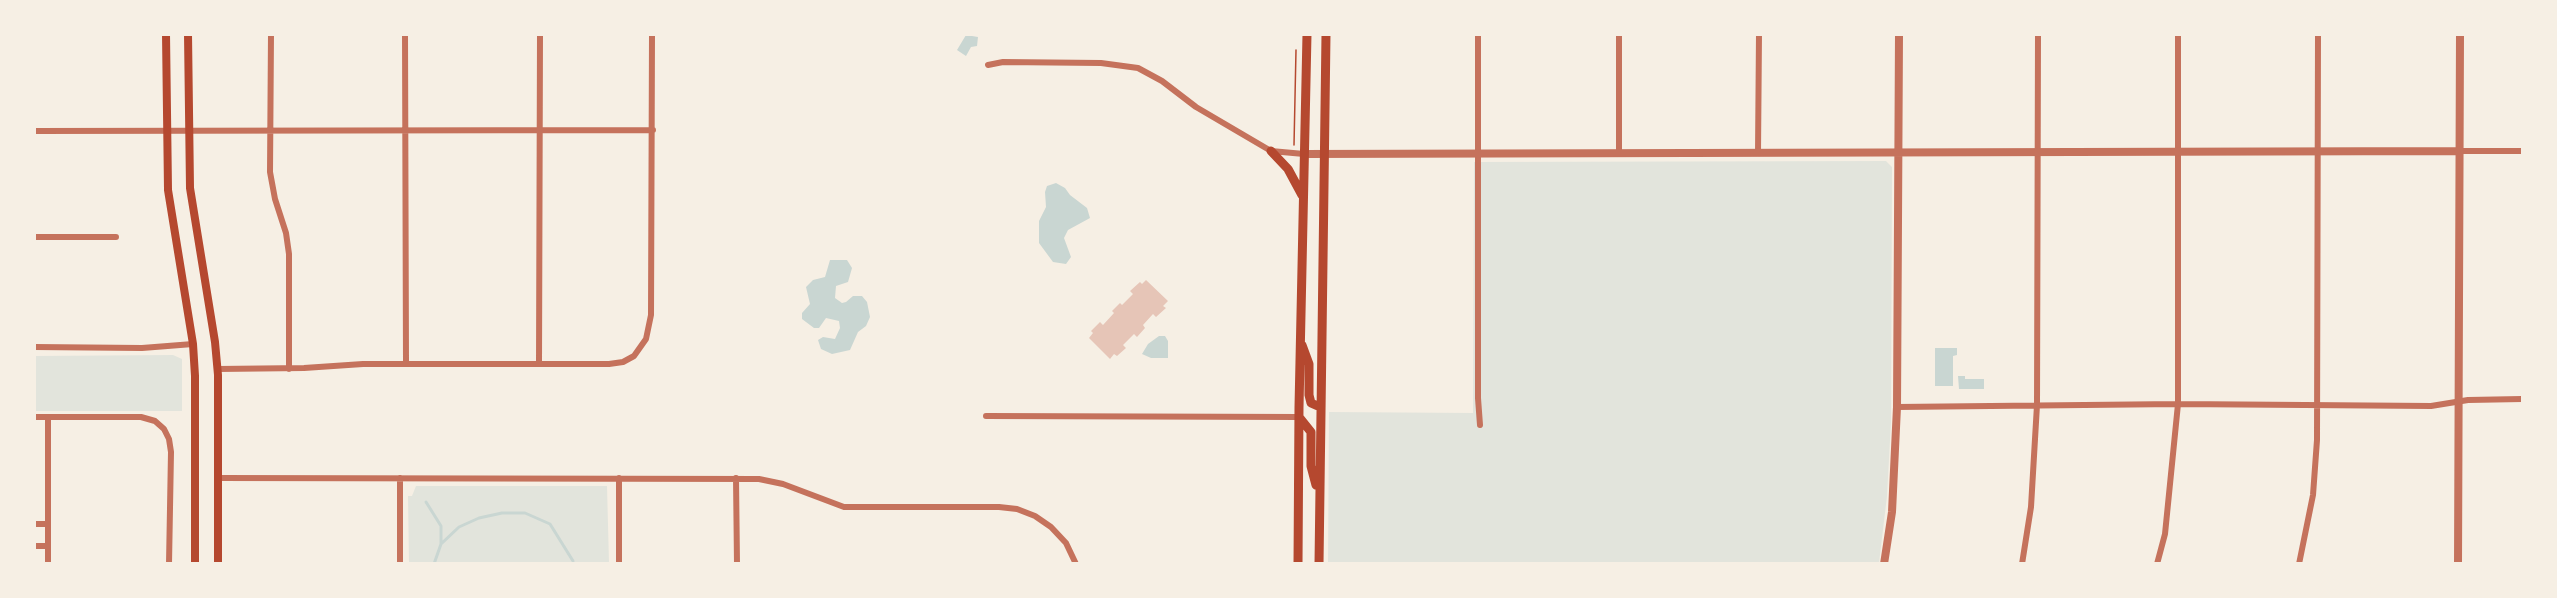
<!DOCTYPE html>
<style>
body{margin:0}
#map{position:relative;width:2557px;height:598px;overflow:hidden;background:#f6efe4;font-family:"PT Serif",serif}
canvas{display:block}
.frame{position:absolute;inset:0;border:36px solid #f6efe4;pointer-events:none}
</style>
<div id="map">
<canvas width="2557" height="598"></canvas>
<div class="frame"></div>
</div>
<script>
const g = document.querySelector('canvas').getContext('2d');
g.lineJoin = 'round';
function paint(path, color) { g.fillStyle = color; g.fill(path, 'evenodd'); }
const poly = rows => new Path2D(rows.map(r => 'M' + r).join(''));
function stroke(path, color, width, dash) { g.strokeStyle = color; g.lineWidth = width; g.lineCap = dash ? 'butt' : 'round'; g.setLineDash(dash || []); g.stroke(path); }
paint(poly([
 [1886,161,1892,167,1891,422,1887,496,1879,563,1328,564,1329,412,1473,413,1474,162],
 [173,355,182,359,182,411,35,411,35,356],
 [416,486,607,486,609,563,409,563,408,496,412,496]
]), '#e2e4dc');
paint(poly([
 [966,35,978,37,977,46,971,47,966,56,957,50],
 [1056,183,1065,188,1070,195,1087,208,1090,218,1068,230,1064,238,1071,257,1066,264,1053,262,1039,243,1039,221,1046,207,1045,192,1047,186],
 [830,260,847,260,852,268,848,282,836,286,835,298,842,303,846,302,853,296,862,296,867,302,870,317,866,326,858,332,850,350,832,354,821,349,818,340,823,337,835,339,840,328,839,321,826,318,819,328,814,328,802,319,802,313,810,304,806,287,813,280,825,277],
 [1159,336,1165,336,1168,341,1168,358,1151,358,1142,354,1148,344],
 [1935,348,1957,348,1957,355,1953,356,1953,386,1935,386],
 [1958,376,1965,376,1965,379,1984,379,1984,389,1959,389]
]), '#c9d6d2');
stroke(poly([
 [426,502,441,526,441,544],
 [434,564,441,544,459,527,479,518,502,513,525,513,550,524,573,561]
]), '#c9d6d2', 3);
paint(poly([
 [1146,280,1168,301,1163,306,1166,308,1156,317,1153,314,1143,325,1145,328,1137,337,1134,334,1123,345,1126,348,1117,356,1114,354,1110,359,1089,338,1093,333,1091,331,1100,322,1103,325,1114,313,1112,311,1120,303,1122,305,1133,294,1130,291,1140,282,1142,284]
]), '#e6c5b7');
stroke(poly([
 [1294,145,1296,50]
]), '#b5482f', 1.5);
stroke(poly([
 [271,34,270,172,275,199,286,233,289,254,289,369],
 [405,34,406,364],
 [1478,34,1478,398,1480,425],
 [988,65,1003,62,1101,63,1138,68,1162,81,1196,107,1271,151,1304,154],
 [34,131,653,130],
 [2459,151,2522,151],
 [1758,153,1759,34],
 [1619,154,1619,34],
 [34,237,116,237],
 [34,347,142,348,193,344],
 [539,364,540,34],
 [218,369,304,368,363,364,609,364,623,362,634,356,646,339,651,315,652,34],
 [1897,407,2178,404,2431,406,2468,400,2522,399],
 [986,416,1299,417],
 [34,417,141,417,155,421,164,429,169,439,171,452,169,564],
 [218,478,759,479,783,484,844,507,999,507,1017,509,1035,516,1051,527,1066,543,1076,564],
 [400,478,400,564],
 [736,478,737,564],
 [34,524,48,524],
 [34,546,48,546],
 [48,564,48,417],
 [619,564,619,478],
 [2022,564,2031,507,2037,405,2038,34],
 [2157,564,2165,534,2178,404,2178,34],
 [2299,564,2313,495,2317,440,2318,34]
]), '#c5725c', 6);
stroke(poly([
 [1304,154,2459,151],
 [1884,564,1892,512,1897,407,1899,34],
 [2458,564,2460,34]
]), '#c5725c', 8);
stroke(poly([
 [166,34,168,190,193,344,195,376,195,564],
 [188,34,190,188,215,342,218,375,218,564]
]), '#b5482f', 8);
stroke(poly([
 [1271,151,1288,169,1302,195],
 [1302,345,1309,364,1309,395,1311,403,1320,407],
 [1299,417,1311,432,1311,466,1316,485],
 [1298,564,1299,407,1307,34],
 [1319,564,1326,34]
]), '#b5482f', 9);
</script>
